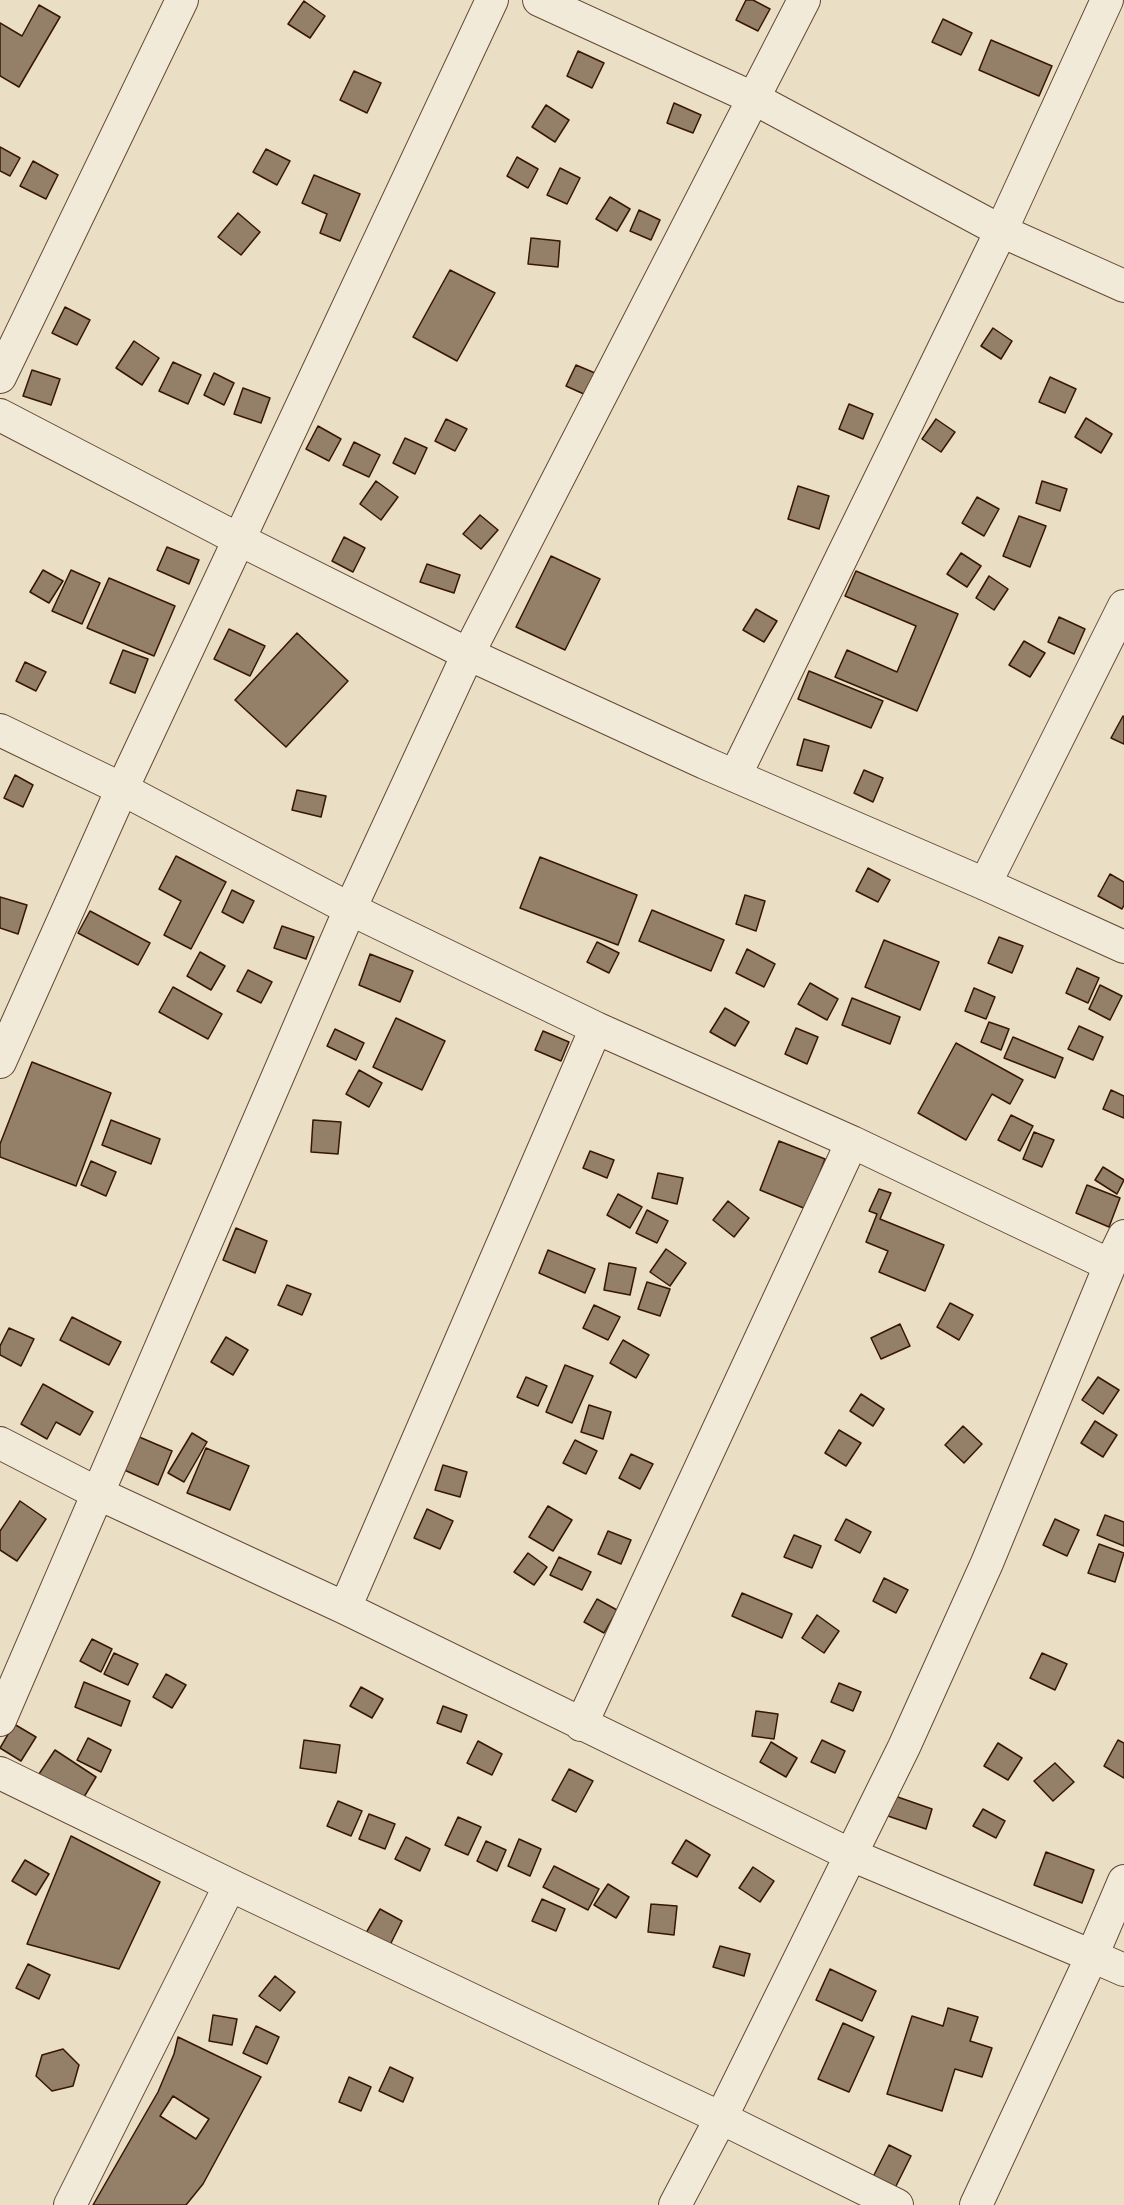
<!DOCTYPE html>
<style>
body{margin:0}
canvas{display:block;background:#eadfc4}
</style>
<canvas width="1124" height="2205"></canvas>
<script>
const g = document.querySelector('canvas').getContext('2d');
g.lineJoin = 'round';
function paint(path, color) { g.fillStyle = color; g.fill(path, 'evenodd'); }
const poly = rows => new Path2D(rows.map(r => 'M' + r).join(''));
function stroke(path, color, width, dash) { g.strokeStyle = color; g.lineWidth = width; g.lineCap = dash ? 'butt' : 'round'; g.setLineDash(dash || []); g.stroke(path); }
const building = poly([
 [746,0,753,0,770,9,758,31,736,20,746,0],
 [304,1,325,16,310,38,288,24,304,1],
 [39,5,60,17,19,87,0,76,0,23,22,36,39,5],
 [943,19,972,33,961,55,932,42,943,19],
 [991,40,1052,66,1039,96,979,70,991,40],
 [578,51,604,63,592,88,567,76,578,51],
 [354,71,381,83,367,113,340,100,354,71],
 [674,103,701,115,693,133,667,123,674,103],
 [546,105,569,120,555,142,532,127,546,105],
 [0,147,20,158,10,176,0,171,0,147],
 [266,149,290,161,277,185,253,172,266,149],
 [517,157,538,169,528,188,507,176,517,157],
 [33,161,58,175,46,199,20,186,33,161],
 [560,168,580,178,567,204,547,195,560,168],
 [314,175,360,194,340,241,320,233,327,214,302,203,314,175],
 [610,197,630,209,617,231,596,219,610,197],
 [639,210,660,220,651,240,630,231,639,210],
 [238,213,260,232,241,255,218,237,238,213],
 [531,238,560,241,558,267,528,264,531,238],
 [450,270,495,293,457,361,413,337,450,270],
 [65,307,90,320,77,345,52,333,65,307],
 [993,328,1012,341,1001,359,981,346,993,328],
 [134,341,159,358,142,385,116,368,134,341],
 [173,362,201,375,188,404,159,391,173,362],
 [576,365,595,373,586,395,566,386,576,365],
 [32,370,60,379,51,405,23,396,32,370],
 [214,373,234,383,224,405,204,395,214,373],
 [1050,377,1076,389,1065,413,1039,402,1050,377],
 [243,388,270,398,261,423,234,414,243,388],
 [849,404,873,414,863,439,839,429,849,404],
 [1086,418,1112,434,1101,453,1075,437,1086,418],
 [446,419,467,429,455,451,435,441,446,419],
 [936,419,955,432,941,452,922,439,936,419],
 [318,426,341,439,329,461,306,449,318,426],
 [405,438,427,448,415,474,393,463,405,438],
 [354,442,380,455,369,477,343,465,354,442],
 [376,481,398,497,381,520,360,504,376,481],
 [1042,481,1067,489,1060,511,1036,503,1042,481],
 [798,486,829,496,819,529,788,519,798,486],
 [977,497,999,509,984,536,962,523,977,497],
 [480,515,498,530,481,549,463,534,480,515],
 [1019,516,1046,526,1030,567,1003,556,1019,516],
 [344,537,365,548,353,572,332,561,344,537],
 [167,547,199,560,189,584,157,570,167,547],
 [961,553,981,566,967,587,947,574,961,553],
 [551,556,600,579,565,650,516,627,551,556],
 [427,564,460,575,454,593,420,582,427,564],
 [43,570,63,581,49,603,30,592,43,570],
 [71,570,100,583,82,624,52,611,71,570],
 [856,571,958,614,917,711,835,677,847,650,897,672,916,626,845,596,856,571],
 [989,576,1008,589,994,610,976,598,989,576],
 [109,578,175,606,154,656,87,628,109,578],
 [756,609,777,621,764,642,743,630,756,609],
 [1059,617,1085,629,1074,654,1048,642,1059,617],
 [229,629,265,646,250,676,214,659,229,629],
 [297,633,348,681,286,747,235,700,297,633],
 [1024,641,1045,653,1030,677,1009,665,1024,641],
 [123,650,148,659,135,693,110,683,123,650],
 [25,662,46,672,36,691,16,681,25,662],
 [809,671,883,701,871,728,798,699,809,671],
 [1123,716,1124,717,1124,744,1111,738,1123,716],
 [804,739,829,746,822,771,797,765,804,739],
 [864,770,883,778,873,802,854,793,864,770],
 [15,775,33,785,23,807,4,798,15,775],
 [297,790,326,796,321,817,292,810,297,790],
 [176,856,226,882,191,949,164,935,181,901,159,889,176,856],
 [540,857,637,895,618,945,520,908,540,857],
 [868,868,890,880,878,902,856,891,868,868],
 [1110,874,1124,882,1124,905,1122,909,1098,896,1110,874],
 [232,890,254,901,243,923,222,912,232,890],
 [745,895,765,901,756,931,736,924,745,895],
 [0,897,27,905,18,934,0,928,0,897],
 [652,910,724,940,711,971,639,941,652,910],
 [90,911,150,943,138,965,78,933,90,911],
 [282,926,314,937,306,959,274,948,282,926],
 [999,937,1023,946,1012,973,988,963,999,937],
 [884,940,939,962,920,1010,865,987,884,940],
 [597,942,619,953,609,973,587,962,597,942],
 [747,949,775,964,764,987,736,973,747,949],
 [200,952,225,966,211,990,187,976,200,952],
 [370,954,413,971,400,1002,359,985,370,954],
 [1077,968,1099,978,1088,1003,1066,993,1077,968],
 [248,970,272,982,261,1003,237,991,248,970],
 [810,983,838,999,827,1020,798,1004,810,983],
 [1100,985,1122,996,1110,1020,1089,1009,1100,985],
 [173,987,222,1014,208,1039,159,1012,173,987],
 [974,988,995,997,986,1019,965,1011,974,988],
 [852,998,900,1017,890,1044,842,1025,852,998],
 [725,1008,749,1022,735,1046,710,1032,725,1008],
 [396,1018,445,1041,422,1090,373,1067,396,1018],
 [989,1022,1009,1029,1001,1050,981,1042,989,1022],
 [1079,1026,1103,1037,1093,1060,1068,1049,1079,1026],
 [796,1028,818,1037,807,1064,785,1054,796,1028],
 [335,1029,364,1043,356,1060,327,1046,335,1029],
 [543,1031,569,1042,561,1061,535,1050,543,1031],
 [1013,1037,1063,1058,1055,1078,1004,1058,1013,1037],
 [956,1043,1023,1080,1010,1104,992,1094,966,1140,918,1113,956,1043],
 [32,1062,111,1093,76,1186,0,1157,0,1144,32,1062],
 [359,1070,382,1083,369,1107,346,1094,359,1070],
 [1111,1090,1124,1096,1124,1118,1103,1109,1111,1090],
 [1011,1115,1033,1126,1020,1151,998,1140,1011,1115],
 [111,1120,160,1139,151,1164,102,1145,111,1120],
 [313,1120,341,1122,338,1154,311,1152,313,1120],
 [1034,1132,1054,1140,1042,1167,1023,1159,1034,1132],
 [779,1141,825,1159,806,1209,760,1190,779,1141],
 [590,1151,614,1160,607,1178,583,1168,590,1151],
 [91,1161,116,1172,106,1196,81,1185,91,1161],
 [1103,1167,1124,1180,1117,1194,1095,1180,1103,1167],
 [658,1173,683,1178,677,1204,652,1198,658,1173],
 [1087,1185,1120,1198,1109,1227,1076,1213,1087,1185],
 [879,1189,891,1193,880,1219,944,1245,925,1291,879,1272,888,1251,866,1242,877,1214,869,1211,879,1189],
 [618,1194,642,1207,630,1228,607,1215,618,1194],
 [728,1201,749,1218,734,1237,713,1220,728,1201],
 [647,1210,668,1221,657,1243,636,1233,647,1210],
 [236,1228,267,1241,255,1273,223,1260,236,1228],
 [666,1249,686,1263,670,1286,650,1272,666,1249],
 [548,1250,595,1269,585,1293,539,1273,548,1250],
 [609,1263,636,1268,630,1295,604,1290,609,1263],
 [647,1282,670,1289,660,1316,638,1309,647,1282],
 [287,1285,311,1294,302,1315,278,1305,287,1285],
 [950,1303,973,1315,959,1340,937,1327,950,1303],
 [594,1305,620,1317,608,1340,583,1328,594,1305],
 [72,1317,121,1342,109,1365,60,1340,72,1317],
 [900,1324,910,1346,881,1359,871,1338,900,1324],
 [9,1328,34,1339,21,1366,0,1355,0,1346,9,1328],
 [226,1337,248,1350,233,1375,211,1362,226,1337],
 [623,1340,649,1355,636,1378,610,1363,623,1340],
 [565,1365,593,1376,572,1423,546,1412,565,1365],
 [526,1377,547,1386,538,1406,517,1397,526,1377],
 [1098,1377,1119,1390,1103,1414,1082,1400,1098,1377],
 [43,1384,93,1412,80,1435,56,1422,47,1439,21,1424,43,1384],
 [861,1394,884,1409,873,1426,850,1411,861,1394],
 [589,1405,611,1412,603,1439,581,1432,589,1405],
 [1095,1421,1117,1435,1103,1457,1081,1443,1095,1421],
 [963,1426,982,1444,964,1463,945,1445,963,1426],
 [839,1430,861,1443,846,1466,825,1453,839,1430],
 [192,1433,207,1442,184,1482,168,1473,192,1433],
 [137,1436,172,1451,158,1485,122,1469,137,1436],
 [575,1440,597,1451,586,1474,563,1463,575,1440],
 [206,1448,249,1466,230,1510,187,1493,206,1448],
 [631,1454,653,1464,640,1489,619,1478,631,1454],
 [443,1465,467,1472,460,1497,435,1490,443,1465],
 [20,1501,46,1519,17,1561,0,1550,0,1531,20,1501],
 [548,1506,572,1520,553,1551,529,1537,548,1506],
 [427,1509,453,1521,440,1549,414,1538,427,1509],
 [1105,1515,1124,1522,1124,1546,1097,1535,1105,1515],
 [846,1519,871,1532,860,1553,835,1540,846,1519],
 [1055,1519,1079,1530,1067,1556,1043,1545,1055,1519],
 [608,1531,631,1540,621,1564,598,1554,608,1531],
 [794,1535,821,1546,812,1568,784,1557,794,1535],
 [1099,1544,1124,1553,1115,1582,1088,1573,1099,1544],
 [528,1553,547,1567,534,1585,514,1572,528,1553],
 [559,1557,591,1572,582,1590,550,1575,559,1557],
 [884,1578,908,1590,896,1613,873,1601,884,1578],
 [742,1593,792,1614,782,1638,732,1616,742,1593],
 [597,1599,617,1610,604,1633,584,1622,597,1599],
 [817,1615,839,1631,824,1653,802,1638,817,1615],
 [92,1639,112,1649,101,1672,80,1661,92,1639],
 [114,1653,138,1664,128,1685,104,1674,114,1653],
 [1042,1653,1067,1664,1055,1690,1030,1678,1042,1653],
 [166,1674,186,1685,172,1708,153,1697,166,1674],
 [84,1682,130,1701,121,1726,75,1707,84,1682],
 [839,1683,861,1692,853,1711,831,1702,839,1683],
 [361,1687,383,1699,372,1718,350,1706,361,1687],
 [443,1706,467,1715,461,1732,437,1723,443,1706],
 [756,1711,778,1714,774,1739,752,1736,756,1711],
 [14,1724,36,1737,21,1761,0,1748,14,1724],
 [88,1738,111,1750,101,1772,77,1760,88,1738],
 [304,1740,340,1745,336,1773,300,1768,304,1740],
 [822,1740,845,1751,835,1773,811,1762,822,1740],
 [1118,1740,1124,1743,1124,1778,1104,1766,1118,1740],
 [478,1741,502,1754,492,1775,467,1763,478,1741],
 [771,1742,797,1758,786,1777,760,1762,771,1742],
 [998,1743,1022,1758,1008,1780,984,1766,998,1743],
 [55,1750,96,1777,81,1802,39,1774,55,1750],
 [1055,1763,1074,1782,1053,1801,1034,1781,1055,1763],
 [569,1769,593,1781,576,1812,552,1800,569,1769],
 [892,1795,932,1809,926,1829,885,1815,892,1795],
 [338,1801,362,1811,351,1836,327,1826,338,1801],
 [983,1809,1005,1821,996,1838,973,1826,983,1809],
 [369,1814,395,1824,385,1849,359,1839,369,1814],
 [458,1817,481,1827,468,1855,445,1845,458,1817],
 [71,1836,160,1882,119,1969,27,1944,71,1836],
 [406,1837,430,1849,420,1871,395,1859,406,1837],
 [519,1839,541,1849,530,1876,508,1866,519,1839],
 [686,1840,710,1855,697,1877,672,1863,686,1840],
 [486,1841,506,1850,497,1871,477,1861,486,1841],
 [1046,1852,1094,1870,1082,1903,1034,1885,1046,1852],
 [25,1860,49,1874,36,1895,12,1881,25,1860],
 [554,1866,599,1889,588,1910,543,1887,554,1866],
 [753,1867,774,1881,760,1902,739,1888,753,1867],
 [608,1884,629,1897,616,1918,594,1905,608,1884],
 [542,1899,565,1909,556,1931,532,1921,542,1899],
 [651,1904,677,1906,674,1935,648,1932,651,1904],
 [380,1909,402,1921,390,1945,366,1933,380,1909],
 [720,1946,750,1954,744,1976,713,1967,720,1946],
 [28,1964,50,1975,39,1999,16,1988,28,1964],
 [830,1969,876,1991,862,2021,816,2000,830,1969],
 [275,1976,295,1992,280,2011,259,1996,275,1976],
 [948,2008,978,2017,970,2041,992,2048,982,2077,955,2069,942,2111,887,2094,912,2016,943,2026,948,2008],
 [213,2015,237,2019,232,2045,209,2041,213,2015],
 [843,2023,874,2037,849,2092,818,2079,843,2023],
 [256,2026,279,2037,267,2064,243,2053,256,2026],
 [178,2037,261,2077,203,2184,186,2205,93,2205,158,2092,174,2054,178,2037],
 [63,2049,79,2065,73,2086,52,2091,36,2076,42,2055,63,2049],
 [390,2067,413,2078,403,2102,379,2091,390,2067],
 [349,2077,371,2087,361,2111,339,2102,349,2077],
 [173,2096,209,2119,196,2139,160,2116,173,2096],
 [889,2145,911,2156,894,2190,872,2179,889,2145]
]);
paint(building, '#947f68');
stroke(building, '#371704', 1.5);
const street = poly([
 [539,0,753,98,1001,231,1124,286],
 [0,377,182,0],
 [0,415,240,540,468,654,705,763,985,884,1124,947],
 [0,730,122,789,350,909,596,1028,852,1142,1110,1265],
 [735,776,1001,231,1107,0],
 [985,884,1124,606],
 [0,1062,122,789,492,0],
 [0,1443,99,1494,345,1608,849,1854,1092,1956,976,2205],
 [345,1608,596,1028],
 [0,1720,350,909,468,654,804,0],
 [581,1725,852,1142],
 [0,1773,230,1885,721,2118,897,2205],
 [1124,1881,1092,1956,1124,1970],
 [70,2205,230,1885],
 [675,2205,721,2118,904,1747,987,1563,1110,1265,1124,1236]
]);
stroke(street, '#644934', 34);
stroke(street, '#f1ead9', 32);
</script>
